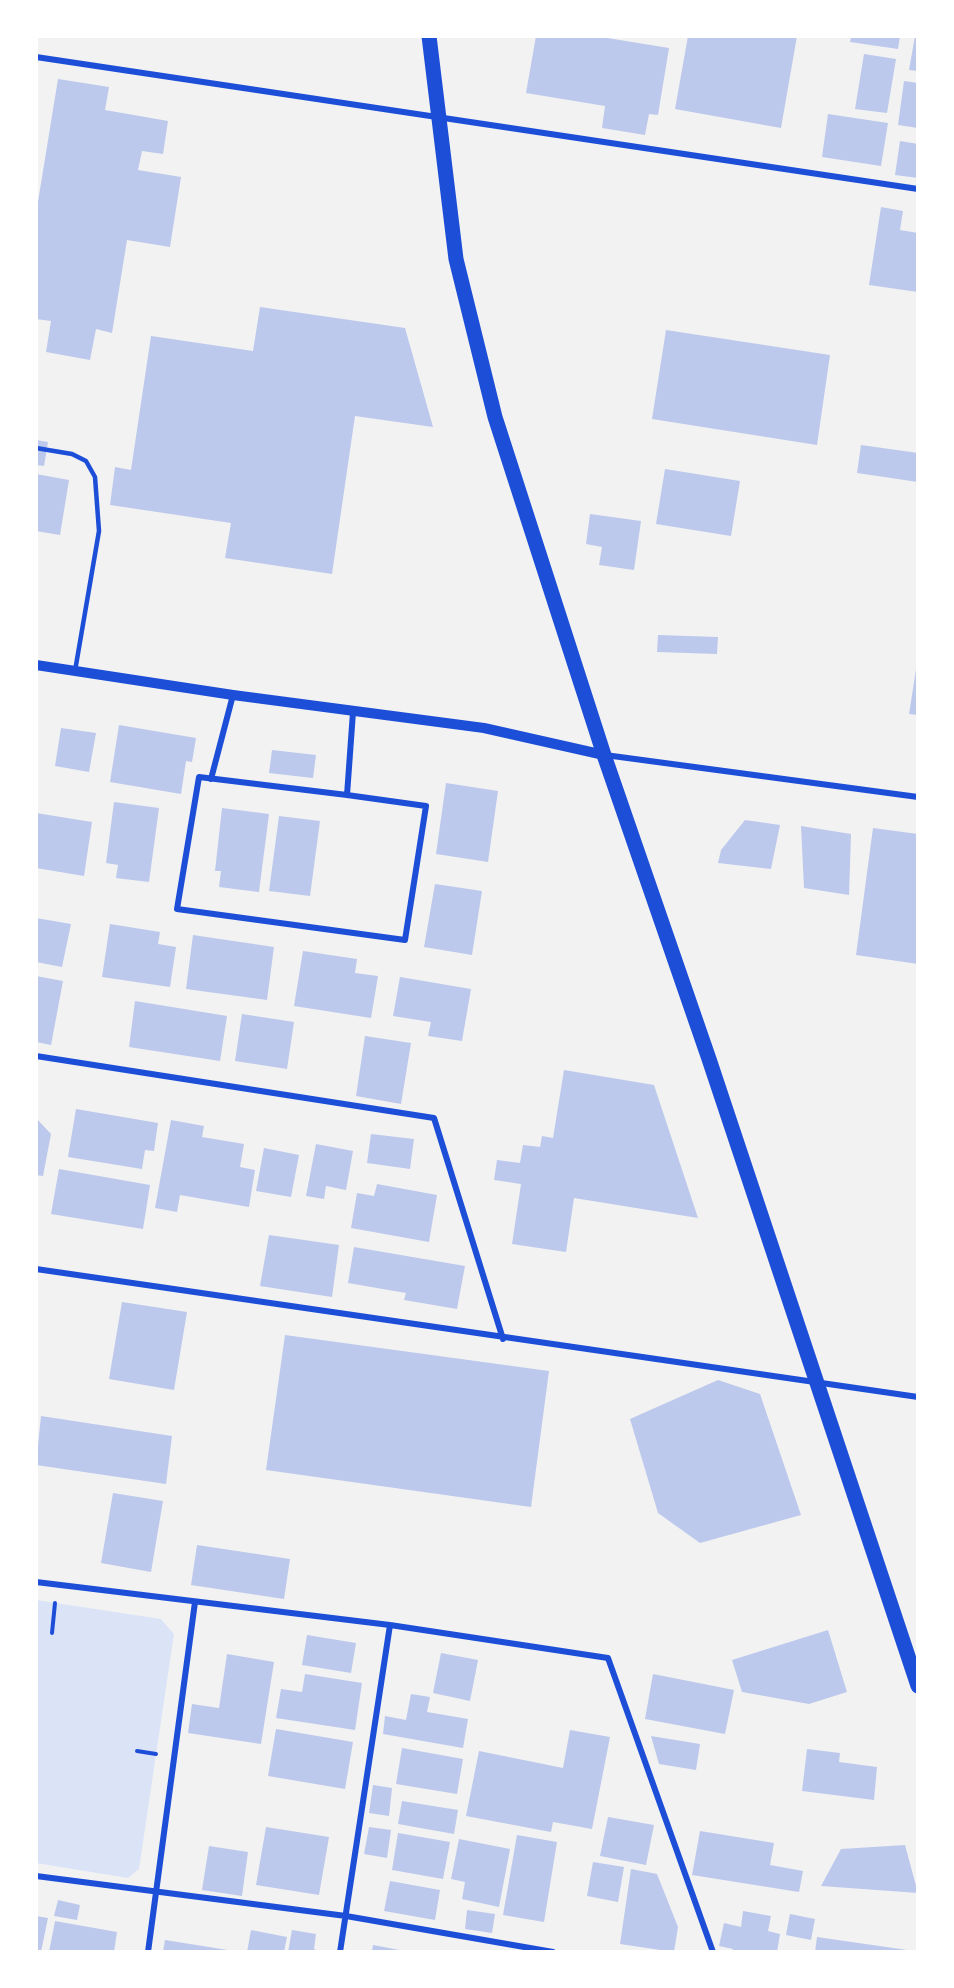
<!DOCTYPE html>
<style>
body{margin:0}
#map{position:relative;width:954px;height:1988px;overflow:hidden;background:#f2f2f2;font-family:"Exo 2",sans-serif}
canvas{display:block}
.frame{position:absolute;inset:0;border:38px solid #fff;pointer-events:none}
</style>
<div id="map">
<canvas width="954" height="1988"></canvas>
<div class="frame"></div>
</div>
<script>
const g = document.querySelector('canvas').getContext('2d');
g.lineJoin = 'round';
function paint(path, color) { g.fillStyle = color; g.fill(path, 'evenodd'); }
const poly = rows => new Path2D(rows.map(r => 'M' + r).join(''));
function stroke(path, color, width, dash) { g.strokeStyle = color; g.lineWidth = width; g.lineCap = dash ? 'butt' : 'round'; g.setLineDash(dash || []); g.stroke(path); }
paint(poly([
 [36,1600,161,1619,174,1634,139,1869,128,1878,36,1863]
]), '#dbe4f7');
paint(poly([
 [536,36,595,36,669,48,658,115,649,114,645,135,602,128,605,106,526,93],
 [688,36,797,36,781,128,675,109],
 [851,36,900,36,898,49,850,42],
 [915,36,918,36,918,71,909,70],
 [864,54,896,59,887,113,855,109],
 [58,79,109,87,105,110,168,121,163,154,142,151,138,170,181,177,170,247,127,240,112,333,96,329,90,360,46,352,51,321,36,319,36,214],
 [904,81,918,83,918,128,898,125],
 [828,114,888,123,881,166,822,157],
 [900,141,918,144,918,178,895,175],
 [881,207,903,211,900,230,918,233,918,292,869,285],
 [260,307,405,328,433,427,355,416,332,574,225,558,231,523,110,505,115,467,131,470,151,336,253,351],
 [666,330,830,355,817,445,652,419],
 [36,440,48,442,44,466,36,465],
 [861,445,918,453,918,482,857,473],
 [665,469,740,481,731,536,656,524],
 [36,474,69,480,60,535,36,531],
 [590,514,641,521,634,570,599,565,602,547,586,544],
 [658,635,718,637,717,654,657,652],
 [917,663,918,663,918,715,909,714],
 [119,725,196,738,192,762,186,761,181,794,110,782],
 [61,728,96,733,89,772,55,766],
 [272,750,316,755,313,778,269,773],
 [446,783,498,791,488,862,436,854],
 [114,802,159,808,149,882,116,878,118,865,106,863],
 [222,808,269,814,259,892,219,887,221,871,215,871],
 [36,813,92,822,84,876,36,868],
 [279,816,320,821,310,896,269,891],
 [745,820,780,825,771,869,718,863,721,850],
 [801,826,851,834,849,895,804,888],
 [873,828,918,834,918,964,856,955],
 [435,884,482,891,472,955,424,947],
 [36,918,71,924,62,967,36,962],
 [110,924,160,932,158,944,176,947,170,987,102,977],
 [193,935,274,947,267,1000,186,989],
 [303,951,357,959,355,973,378,976,371,1018,294,1006],
 [36,976,63,981,51,1045,36,1042],
 [400,977,471,989,462,1041,428,1036,431,1022,393,1016],
 [135,1001,227,1016,220,1061,129,1047],
 [242,1014,294,1022,287,1069,235,1061],
 [365,1036,411,1043,401,1104,356,1096],
 [564,1070,654,1085,698,1218,574,1198,566,1252,512,1244,521,1184,494,1180,497,1160,520,1163,523,1145,540,1147,542,1136,553,1138],
 [76,1109,158,1123,154,1151,145,1150,142,1169,68,1157],
 [36,1118,51,1134,43,1176,36,1175],
 [171,1120,204,1126,202,1137,244,1144,240,1167,255,1170,249,1207,180,1195,177,1212,155,1208],
 [371,1134,414,1139,410,1169,367,1163],
 [316,1144,353,1151,346,1190,326,1186,324,1199,306,1196],
 [264,1148,299,1155,291,1197,256,1191],
 [59,1169,150,1185,143,1229,51,1214],
 [377,1184,437,1195,429,1242,351,1228,357,1193,374,1196],
 [269,1235,339,1245,332,1297,260,1286],
 [354,1247,465,1266,457,1309,404,1300,406,1293,348,1283],
 [122,1302,187,1312,174,1390,109,1379],
 [285,1335,549,1371,531,1507,266,1470],
 [718,1380,760,1394,801,1515,700,1543,658,1513,630,1419],
 [41,1416,172,1436,166,1484,36,1465],
 [113,1493,163,1501,151,1572,101,1563],
 [197,1545,290,1559,284,1599,191,1585],
 [828,1630,847,1692,809,1704,742,1692,732,1660],
 [307,1635,356,1643,351,1673,302,1665],
 [441,1653,478,1660,470,1701,433,1693],
 [227,1654,274,1662,261,1744,188,1733,192,1704,219,1708],
 [305,1674,362,1683,355,1730,276,1718,281,1689,302,1692],
 [653,1674,734,1690,725,1734,645,1719],
 [411,1694,430,1697,427,1712,468,1719,463,1748,383,1734,385,1716,406,1720],
 [276,1729,353,1742,345,1789,268,1776],
 [570,1730,610,1737,592,1829,553,1822,551,1832,466,1816,479,1751,563,1768],
 [651,1736,700,1744,696,1770,659,1764],
 [402,1748,463,1759,457,1794,396,1784],
 [807,1749,840,1753,839,1762,877,1767,874,1800,802,1791],
 [373,1785,392,1788,389,1816,369,1813],
 [402,1801,458,1810,454,1834,398,1824],
 [608,1817,654,1825,646,1865,600,1856],
 [266,1827,329,1837,319,1895,256,1885],
 [369,1827,391,1830,387,1858,364,1854],
 [700,1831,774,1843,770,1865,803,1871,799,1892,692,1875],
 [398,1833,450,1842,443,1879,392,1870],
 [517,1835,557,1842,544,1922,503,1915],
 [459,1839,510,1849,499,1907,462,1899,465,1882,451,1879],
 [905,1845,918,1893,821,1886,841,1849],
 [209,1846,248,1852,242,1896,202,1890],
 [593,1862,624,1867,618,1902,587,1896],
 [631,1869,657,1874,678,1927,674,1952,620,1944],
 [390,1881,440,1890,435,1920,384,1911],
 [58,1900,80,1905,77,1920,54,1916],
 [467,1910,495,1914,492,1933,465,1929],
 [743,1911,771,1916,768,1931,780,1934,777,1952,732,1952,733,1949,719,1946,724,1923,741,1927],
 [790,1914,815,1919,811,1940,786,1935],
 [36,1916,48,1918,41,1952,36,1952],
 [55,1921,117,1932,114,1952,49,1952],
 [251,1930,287,1937,284,1952,247,1952],
 [292,1930,316,1934,314,1949,322,1952,288,1952],
 [817,1937,914,1951,914,1952,815,1952],
 [165,1940,234,1951,234,1952,163,1952],
 [373,1945,405,1951,405,1952,372,1952]
]), '#bdc9ec');
stroke(poly([
 [52,1633,55,1603],
 [137,1751,156,1754]
]), '#1d4ed8', 4);
stroke(poly([
 [36,448,72,454,86,461,95,477,99,531,75,671]
]), '#1d4ed8', 4.5);
stroke(poly([
 [36,57,918,189],
 [605,755,918,797],
 [211,779,233,695],
 [347,795,199,777,177,909,405,940,426,806,347,795,353,712],
 [36,1056,434,1118,503,1339],
 [36,1269,918,1397],
 [36,1582,390,1625,608,1658,713,1952],
 [36,1876,346,1916,553,1952],
 [148,1952,195,1602],
 [340,1952,390,1625]
]), '#1d4ed8', 6);
stroke(poly([
 [36,665,233,695,484,728,604,755]
]), '#1d4ed8', 10);
stroke(poly([
 [429,36,456,259,495,417,604,755,709,1059,918,1686]
]), '#1d4ed8', 15);
</script>
